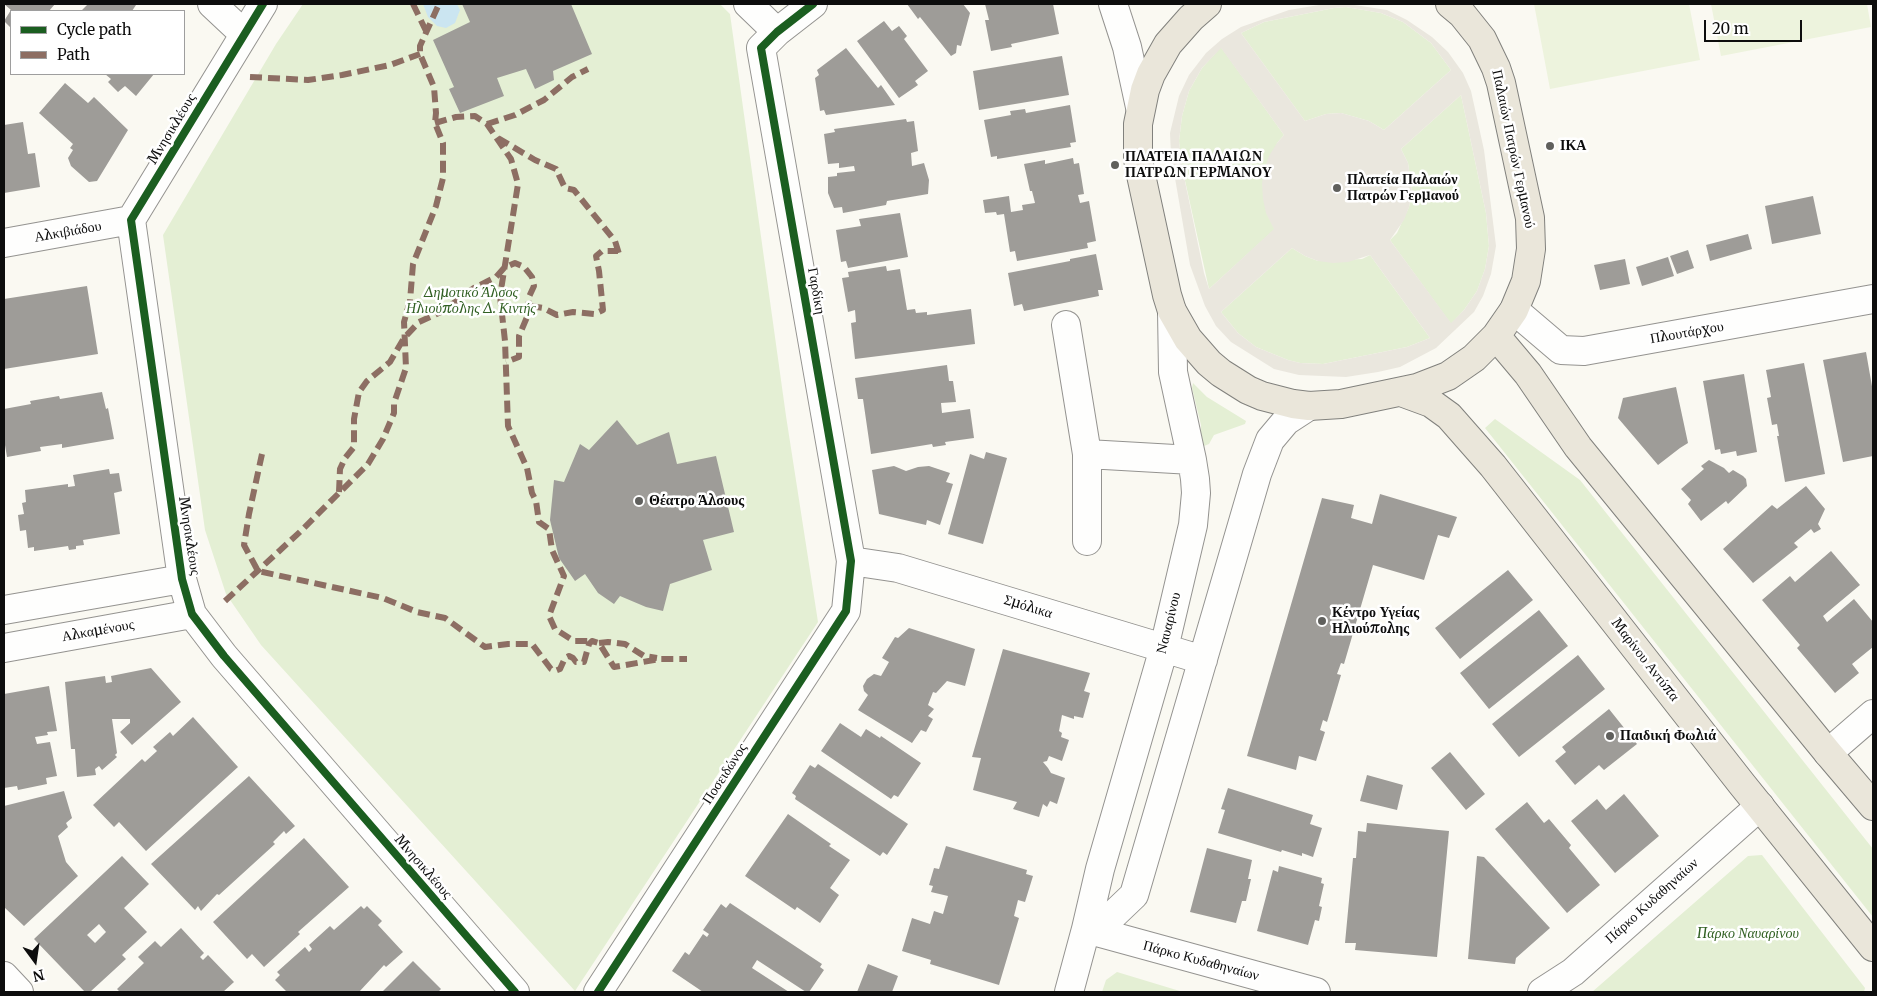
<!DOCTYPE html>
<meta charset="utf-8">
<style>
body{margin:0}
#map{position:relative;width:1877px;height:996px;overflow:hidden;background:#faf9f2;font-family:Merriweather,serif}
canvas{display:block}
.frame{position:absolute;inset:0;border:5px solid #0d0d0d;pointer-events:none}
.legend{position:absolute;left:10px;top:10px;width:175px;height:65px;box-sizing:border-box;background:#fff;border:1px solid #9e9e9e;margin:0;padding:6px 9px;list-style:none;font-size:15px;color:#0d0d0d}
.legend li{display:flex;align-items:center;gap:10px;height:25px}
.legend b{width:25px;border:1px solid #9e9e9e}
.north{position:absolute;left:10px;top:936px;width:50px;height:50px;-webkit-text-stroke:4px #fff;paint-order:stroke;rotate:166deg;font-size:14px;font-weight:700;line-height:20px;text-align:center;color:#0d0d0d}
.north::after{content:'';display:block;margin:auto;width:18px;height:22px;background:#0d0d0d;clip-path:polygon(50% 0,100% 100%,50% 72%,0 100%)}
.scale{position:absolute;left:1704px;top:20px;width:98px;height:22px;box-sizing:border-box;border:2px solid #0d0d0d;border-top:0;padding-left:6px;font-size:15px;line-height:18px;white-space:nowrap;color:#0d0d0d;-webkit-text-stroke:4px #fff;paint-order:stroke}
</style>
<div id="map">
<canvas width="1877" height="996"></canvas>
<div class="frame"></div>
<ul class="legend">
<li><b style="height:6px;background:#1b5e20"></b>Cycle path</li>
<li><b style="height:6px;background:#8d6e63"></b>Path</li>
</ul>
<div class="north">N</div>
<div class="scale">20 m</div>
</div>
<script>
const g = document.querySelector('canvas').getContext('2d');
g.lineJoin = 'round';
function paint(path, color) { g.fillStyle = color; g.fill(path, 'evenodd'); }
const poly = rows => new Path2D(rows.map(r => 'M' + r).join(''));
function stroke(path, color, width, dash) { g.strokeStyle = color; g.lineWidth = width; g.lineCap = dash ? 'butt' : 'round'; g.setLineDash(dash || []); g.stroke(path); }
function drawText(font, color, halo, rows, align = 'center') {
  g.font = font + ' Merriweather,serif'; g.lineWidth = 5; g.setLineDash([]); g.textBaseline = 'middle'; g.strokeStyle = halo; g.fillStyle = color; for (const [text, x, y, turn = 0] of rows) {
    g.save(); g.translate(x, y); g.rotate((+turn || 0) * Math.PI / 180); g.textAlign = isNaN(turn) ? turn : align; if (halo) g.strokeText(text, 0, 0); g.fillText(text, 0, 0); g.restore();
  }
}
paint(poly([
 [303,4,720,4,730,14,786,416,818,622,575,991,261,645,226,594,205,530,163,235,276,44],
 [1346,7,1381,13,1403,22,1431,43,1451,70,1384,130,1369,121,1341,113,1326,114,1305,121,1241,33,1264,22,1334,8],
 [1221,47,1284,135,1277,143,1275,229,1209,289,1182,167,1179,141,1182,116,1189,91,1202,68],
 [1461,95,1486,213,1489,246,1485,269,1477,291,1464,310,1451,324,1390,240,1397,233,1409,207,1412,192,1408,163,1401,149],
 [1292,248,1305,256,1318,261,1362,259,1370,255,1430,338,1407,347,1323,364,1300,363,1288,360,1256,347,1238,333,1221,312],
 [1193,383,1207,397,1246,421,1245,424,1214,435,1209,444,1204,446,1201,440,1201,425,1192,388],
 [1495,419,1580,480,1873,849,1873,917,1485,428],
 [1762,855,1865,988,1864,992,1592,992,1748,856],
 [1117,972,1183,992,1102,992,1106,980]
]), '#e4efd4');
paint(poly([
 [1534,4,1689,4,1700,60,1550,89],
 [1711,4,1867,4,1871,27,1721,56]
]), '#edf3dd');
paint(poly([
 [1348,4,1387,10,1407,20,1432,37,1448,52,1463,73,1471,91,1484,150,1496,246,1491,274,1483,296,1474,312,1436,348,1400,367,1378,372,1346,377,1299,375,1274,369,1231,342,1216,326,1205,306,1190,265,1171,155,1170,133,1179,96,1189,75,1206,53,1222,39,1241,27,1289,10,1319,5],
 [1346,7,1381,13,1403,22,1431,43,1451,70,1384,130,1369,121,1341,113,1326,114,1305,121,1241,33,1264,22,1334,8],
 [1221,48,1284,135,1277,143,1269,156,1264,170,1262,184,1263,199,1266,213,1274,229,1209,289,1204,273,1182,167,1179,141,1182,116,1189,91,1202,68],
 [1461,95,1486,213,1489,246,1485,269,1477,291,1464,310,1451,323,1390,240,1404,220,1409,207,1412,192,1408,163,1401,149],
 [1292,248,1305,256,1318,261,1333,263,1348,262,1370,255,1430,338,1407,347,1323,364,1300,363,1288,360,1256,347,1238,333,1221,312]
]), '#eae7de');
paint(poly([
 [423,4,457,4,460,10,455,23,446,28,437,26,428,17]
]), '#cbe5f1');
paint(poly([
 [4,4,55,4,49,11,11,11,11,28,4,21,11,10],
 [88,4,134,4,136,5,132,11,81,11],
 [462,4,571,4,592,54,553,71,554,80,535,89,526,69,497,78,504,96,460,113,449,89,454,87,433,40,470,22],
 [907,4,963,4,970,13,961,46,957,45,956,53,951,56,920,17,918,19],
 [985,4,1007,4,1007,5,1016,4,1053,4,1059,34,1011,44,1012,47,991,51,985,20,989,20],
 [884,21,892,31,899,26,907,36,904,39,928,71,915,81,918,85,899,98,857,41],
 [846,48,878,88,881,85,895,105,826,115,824,110,820,111,815,78,819,75,817,70],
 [1062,56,1069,95,979,110,973,71],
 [105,74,154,74,136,96,125,86,118,92,108,82,111,79],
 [65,83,88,103,94,97,128,130,97,181,89,182,71,166,68,158,73,150,70,148,73,144,39,113],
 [1070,105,1076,142,1070,143,1071,147,997,159,997,156,991,157,984,120,1011,115,1010,111,1025,109,1026,113],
 [906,119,907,122,914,121,918,151,911,153,912,166,924,163,929,180,928,194,887,201,886,205,843,213,842,207,834,208,828,193,828,177,837,176,837,173,855,171,854,166,839,168,839,163,828,164,824,134,835,132,834,129],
 [23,122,28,154,35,153,40,187,4,193,4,125],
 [1073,158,1074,164,1079,163,1084,194,1078,195,1080,203,1089,201,1096,241,1087,243,1088,248,1017,261,1015,251,1010,252,1004,214,997,215,996,212,985,213,983,200,1009,196,1011,212,1023,210,1022,205,1035,203,1032,191,1030,191,1024,164,1045,160,1045,164],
 [1813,196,1821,234,1772,244,1765,206],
 [900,213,908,257,848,268,846,261,841,262,836,230,861,226,859,219],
 [1748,234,1752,249,1710,261,1706,245],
 [1688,250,1694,268,1677,274,1670,256],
 [1096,254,1103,290,1098,290,1099,296,1024,311,1022,304,1014,306,1008,273,1070,261,1070,259],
 [1668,257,1674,276,1642,286,1636,267],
 [1625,259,1630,284,1600,290,1594,265],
 [886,266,887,271,900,269,907,310,915,309,916,313,927,312,927,315,971,309,975,344,855,359,851,323,856,322,855,310,848,312,842,278,849,277,848,272],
 [87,286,98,354,4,369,4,299],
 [1866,352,1873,392,1873,456,1843,462,1823,360],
 [1804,363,1825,474,1785,482,1777,436,1779,436,1777,424,1772,425,1767,398,1771,397,1766,370],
 [947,365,949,381,953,381,956,402,941,403,942,413,970,409,974,438,945,442,946,445,933,447,932,444,871,454,863,399,858,399,855,378],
 [1744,374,1757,452,1737,456,1736,451,1721,454,1720,449,1715,450,1703,381],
 [1676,387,1688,443,1680,448,1658,465,1618,418,1623,398],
 [102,392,106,409,108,408,114,439,62,448,62,444,40,447,41,451,7,457,4,439,4,409,31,404,30,401,59,396,60,399],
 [617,420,637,445,669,432,677,464,716,456,734,532,703,540,712,570,670,584,663,611,646,607,620,596,614,604,598,593,585,574,575,581,559,558,550,520,554,480,564,482,580,444,589,450],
 [986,452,1007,458,983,544,948,534,970,454,984,459],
 [1709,460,1724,468,1729,473,1733,470,1743,476,1746,479,1747,486,1728,504,1726,501,1701,521,1688,504,1691,500,1681,489,1704,469,1701,466],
 [894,466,906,471,918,467,929,466,950,473,946,482,953,484,940,525,927,520,926,525,879,514,872,470],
 [109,469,110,474,119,473,122,491,114,493,120,534,83,540,84,545,76,546,76,549,69,550,68,546,34,551,34,547,28,548,26,530,20,531,18,515,24,514,22,503,26,502,25,490,68,484,68,487,75,486,73,475],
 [1806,486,1825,509,1818,524,1821,529,1814,533,1811,529,1794,543,1798,547,1753,583,1723,549,1772,505,1777,509],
 [1380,494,1457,517,1449,538,1438,535,1424,580,1373,565,1344,664,1341,663,1337,674,1341,675,1327,722,1323,720,1320,730,1325,732,1316,761,1299,756,1296,770,1247,756,1322,498,1354,505,1351,518,1372,524],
 [1831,551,1860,585,1823,616,1827,622,1854,599,1873,622,1873,647,1852,664,1859,673,1835,693,1797,648,1800,645,1762,600,1790,576,1795,582],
 [1508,570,1533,600,1460,659,1435,628],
 [1539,610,1568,646,1489,709,1460,673],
 [909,628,975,649,965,686,947,681,936,693,933,692,928,705,934,709,928,716,933,719,926,732,921,730,912,743,858,710,868,695,864,691,863,686,867,679,874,674,881,676,889,662,882,658,895,637,898,638],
 [1003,649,1090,673,1084,691,1090,693,1083,718,1074,716,1074,719,1062,715,1059,731,1062,733,1061,737,1069,740,1062,761,1049,756,1047,761,1043,762,1048,768,1051,773,1065,778,1057,804,1050,801,1047,807,1043,804,1039,817,1013,809,1017,802,973,790,981,758,972,757],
 [1578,655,1605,689,1519,757,1492,724],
 [151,668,181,702,132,745,120,732,130,723,130,719,112,719,117,753,115,755,117,757,102,770,99,766,95,769,96,775,77,777,75,749,71,749,65,682,105,676,106,683,112,682,111,676],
 [49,686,57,731,47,732,48,735,35,737,37,744,50,742,57,776,46,778,47,784,18,790,17,786,4,788,4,694],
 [1609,709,1637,744,1604,770,1599,765,1575,785,1555,761,1566,752,1562,747],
 [193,717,238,767,146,851,119,822,114,827,93,805,142,759,145,762,157,751,153,747,170,732,173,736],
 [840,723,861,737,866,729,880,738,881,736,921,763,898,797,894,795,891,799,821,751],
 [1450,752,1485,794,1466,810,1431,768],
 [818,764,908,824,887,855,883,852,880,856,795,799,796,796,792,793,810,765,815,768],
 [1367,775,1403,785,1397,810,1360,801],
 [249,776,295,826,286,834,284,831,273,842,275,844,219,895,217,894,201,911,198,906,195,910,151,864],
 [1228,788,1313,815,1310,824,1322,828,1313,857,1302,853,1302,856,1282,850,1281,852,1218,833,1225,810,1221,809],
 [64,791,72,818,66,823,68,827,58,836,66,862,78,876,24,926,4,907,4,806],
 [1624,794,1659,836,1615,873,1571,821,1597,799,1606,810],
 [1527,802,1544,823,1549,819,1571,845,1569,848,1600,885,1567,913,1495,829],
 [788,814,831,844,829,846,850,860,830,888,839,895,820,923,797,907,795,910,745,876],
 [1367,823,1449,831,1437,957,1355,950,1356,943,1345,943,1353,858,1356,858,1358,831,1366,832],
 [304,838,349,887,298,932,300,934,264,967,252,954,247,959,213,922],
 [946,846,1027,870,1026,874,1033,876,1025,902,1018,900,1014,916,1019,918,999,985,930,964,931,960,902,951,912,918,930,924,934,911,943,914,948,896,931,892,933,886,929,885,934,868,939,869],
 [1207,848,1252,860,1248,879,1251,879,1246,901,1242,901,1236,923,1190,912],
 [122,856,149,884,124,908,147,932,122,955,126,959,90,992,85,992,34,939],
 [99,924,106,932,95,943,87,935],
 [1477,856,1484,857,1550,928,1516,958,1515,964,1468,959],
 [1279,866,1322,878,1321,883,1324,884,1319,906,1322,907,1319,921,1315,920,1308,945,1257,931,1273,870,1278,872],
 [730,903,822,964,820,967,824,970,809,992,806,992,757,960,752,968,789,992,703,992,672,971,685,952,689,955,703,934,707,937,709,934,703,930,721,904,726,908],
 [361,906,364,909,367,906,382,921,378,925,403,952,386,967,384,965,359,992,287,992,275,980,280,975,277,972,305,947,309,952,312,949,309,945,330,926,334,930],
 [181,928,204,953,200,957,203,960,208,955,234,982,223,992,120,992,117,989,144,963,138,957,155,941,161,947],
 [413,961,441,989,438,992,382,992],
 [868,964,898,976,892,992,857,992]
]), '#9e9c98');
const minor = poly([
 [212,4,244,34],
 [263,4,131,220,182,579,192,614,224,656,515,992],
 [748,4,777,32],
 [1113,4,1127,47,1140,107],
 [4,243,131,220],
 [1514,310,1561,350,1584,351,1873,299],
 [1066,325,1087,454],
 [1087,541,1087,454,1192,460],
 [851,561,898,568,1203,660],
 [4,610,182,579],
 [4,648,192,614],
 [1828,753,1873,714],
 [1086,929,1113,915,1134,895,1257,474,1270,440,1286,421,1309,406],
 [1086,929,1316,992],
 [4,976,19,992],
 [598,992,846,611,851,561,761,48,777,32,813,4],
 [1069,992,1086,929,1100,869,1164,648,1193,525,1196,493,1195,479,1192,460,1173,372,1172,311],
 [1542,992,1573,972,1760,806]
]);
const major = poly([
 [1207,4,1191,18,1168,44,1151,74,1145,90,1138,124,1138,159,1141,175,1167,295,1172,311,1188,339,1209,363,1221,373,1248,390,1262,396,1293,404,1309,406,1341,404,1417,388,1448,376,1474,358,1496,336,1514,310,1526,281,1531,249,1530,218,1501,83,1496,68,1482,39,1462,14,1450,4],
 [1496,336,1528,374,1578,447,1828,753,1873,806],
 [1401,392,1431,403,1449,416,1493,466,1741,783,1873,947]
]);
stroke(minor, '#949390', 30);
stroke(major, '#81817d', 30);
stroke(minor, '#fefefd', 28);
stroke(major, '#eae6da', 28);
stroke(poly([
 [413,4,427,33],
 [250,77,308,80,342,75,390,65,420,54],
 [435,123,456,117,475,116,487,124,511,159,518,184,500,296,505,341,508,426,527,468,532,493,536,501,539,522,549,529,552,550,564,576,549,616,555,629,574,641,592,641],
 [487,124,515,115,544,100,572,77,588,69],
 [498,138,535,160,556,169,565,188,574,190,615,241,620,257],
 [530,306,543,308,557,315,573,312,594,314,603,310,599,271,596,256,602,251,618,251],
 [262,454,249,514,244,545,258,571,383,598,417,612,445,618,485,647,508,644,532,644,551,669,555,671,560,669,565,658,569,656,573,658,576,662,584,662,589,644,592,641,599,643,614,667,660,659,687,659],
 [339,492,340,469,345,458,354,447,354,419,359,392,367,381,390,362,404,338,419,322,443,311,474,288,496,277,504,268,515,263,524,267,532,277,534,286,528,299,530,310,519,336,519,357,506,362],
 [225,601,302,530,368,464,383,439,394,413,394,403,406,368,404,322,410,301,413,264,436,206,443,178,443,143,435,123,436,113,434,87,420,54,420,46,439,4],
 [599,643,608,642,625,644,644,656,657,658]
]), '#8d6e63', 6, [12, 6]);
stroke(poly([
 [263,4,131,220,182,579,192,614,224,656,515,992],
 [598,992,846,611,851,561,761,48,777,32,813,4]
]), '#1b5e20', 8);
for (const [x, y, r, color] of [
 [1550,146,5,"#60605d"],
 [1115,165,5,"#60605d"],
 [1337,188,5,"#60605d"],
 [639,501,5,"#60605d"],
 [1322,621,5,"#60605d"],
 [1610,736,5,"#60605d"]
]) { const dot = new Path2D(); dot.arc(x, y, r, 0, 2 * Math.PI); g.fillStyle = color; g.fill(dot); stroke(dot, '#fff', 2); }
drawText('14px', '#0d0d0d', '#fff', [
 ["Μνησικλέους",172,129,-59],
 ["Παλαιών Πατρών Γερμανού",1513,149,78],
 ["Αλκιβιάδου",68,232,-10],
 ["Γαρδίκη",816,291,80],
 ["Πλουτάρχου",1687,333,-10],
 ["Μνησικλέους",189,536,81],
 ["Σμόλικα",1028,607,17],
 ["Ναυαρίνου",1169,623,-76],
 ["Αλκαμένους",98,631,-10],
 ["Μαρίνου Αντύπα",1645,660,52],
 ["Ποσειδώνος",725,774,-57],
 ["Μνησικλέους",423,867,49],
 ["Πάρκο Κυδαθηναίων",1652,901,-42],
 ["Πάρκο Κυδαθηναίων",1201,961,15]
]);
drawText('bold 14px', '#0d0d0d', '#fff', [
 ["ΙΚΑ",1560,146],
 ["ΠΛΑΤΕΙΑ ΠΑΛΑΙΩΝ",1125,157],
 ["ΠΑΤΡΩΝ ΓΕΡΜΑΝΟΥ",1125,173],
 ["Πλατεία Παλαιών",1347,180],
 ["Πατρών Γερμανού",1347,196],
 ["Θέατρο Άλσους",649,501],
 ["Κέντρο Υγείας",1332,613],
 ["Ηλιούπολης",1332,629],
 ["Παιδική Φωλιά",1620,736]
], 'left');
drawText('italic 14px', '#316023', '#fff', [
 ["Δημοτικό Άλσος",471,293],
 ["Ηλιούπολης Δ. Κιντής",471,309],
 ["Πάρκο Ναυαρίνου",1748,934]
]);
</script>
